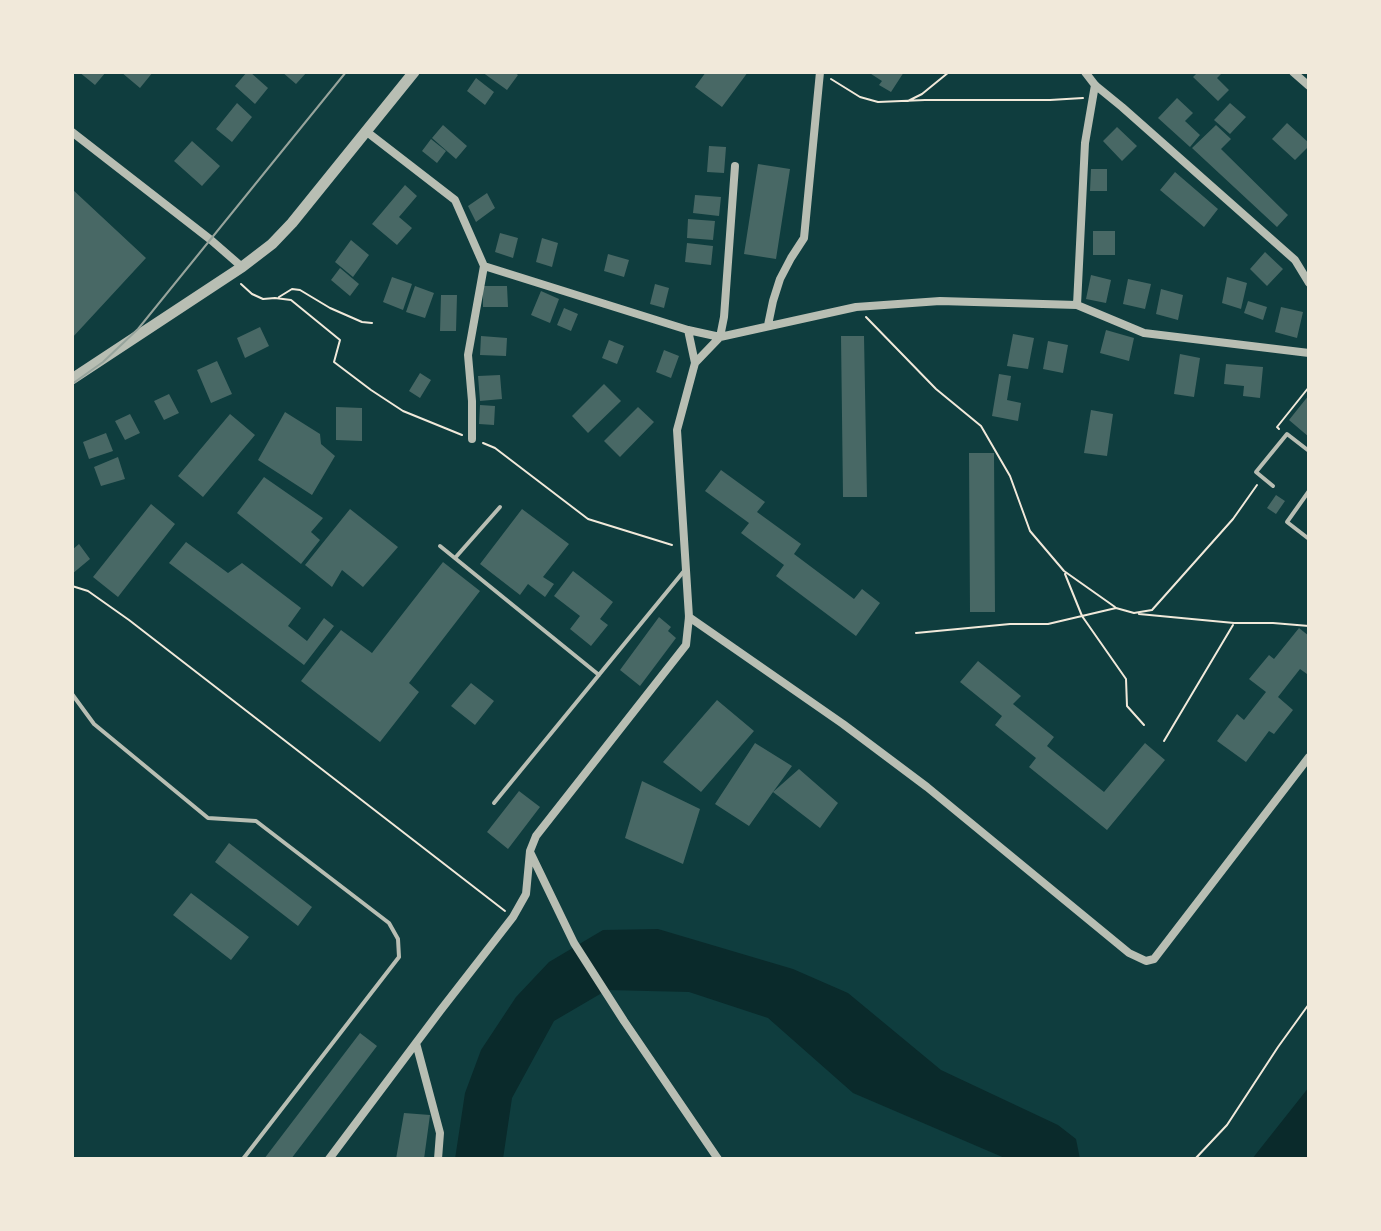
<!DOCTYPE html>
<style>
body{margin:0}
#map{position:relative;width:1381px;height:1231px;overflow:hidden;background:#0f3d3e;font-family:"Fira Sans Condensed",sans-serif}
canvas{display:block}
.frame{position:absolute;inset:0;border:74px solid #f1e9da;pointer-events:none}
</style>
<div id="map">
<canvas width="1381" height="1231"></canvas>
<div class="frame"></div>
</div>
<script>
const g = document.querySelector('canvas').getContext('2d');
g.lineJoin = 'round';
function paint(path, color) { g.fillStyle = color; g.fill(path, 'evenodd'); }
const poly = rows => new Path2D(rows.map(r => 'M' + r).join(''));
function stroke(path, color, width, dash) { g.strokeStyle = color; g.lineWidth = width; g.lineCap = dash ? 'butt' : 'round'; g.setLineDash(dash || []); g.stroke(path); }
paint(poly([
 [658,929,793,969,848,993,941,1070,1058,1125,1076,1139,1080,1159,1007,1159,853,1093,768,1018,689,992,607,990,554,1021,512,1098,503,1159,455,1159,465,1093,481,1050,516,997,549,962,603,930],
 [1309,1087,1309,1159,1252,1159]
]), '#0a2a2b');
paint(poly([
 [79,72,106,72,95,85],
 [121,72,153,72,140,88],
 [247,72,250,72,268,88,255,104,235,86],
 [282,72,307,72,296,84],
 [482,72,514,72,518,75,507,90],
 [706,72,748,72,722,107,695,87],
 [868,72,904,72,891,92,879,85,882,81],
 [1198,72,1223,72,1217,78,1229,90,1218,101,1193,77],
 [476,78,494,92,485,105,467,91],
 [1177,98,1193,113,1185,121,1200,135,1190,147,1158,118],
 [237,103,252,117,232,142,216,129],
 [1230,103,1246,117,1230,134,1214,120],
 [1287,123,1309,143,1309,146,1295,160,1272,139],
 [443,125,467,146,456,159,432,138],
 [1216,125,1231,139,1221,149,1288,215,1277,227,1192,148],
 [1117,127,1137,146,1122,161,1103,141],
 [431,139,446,151,437,163,422,151],
 [192,141,220,166,202,186,174,161],
 [709,146,726,147,724,173,707,172],
 [758,164,790,169,776,259,744,254],
 [1091,169,1107,169,1107,191,1090,191],
 [1175,172,1218,209,1204,227,1160,190],
 [405,185,417,196,399,217,412,228,397,245,372,224],
 [72,189,146,258,72,338],
 [487,193,495,208,476,222,468,206],
 [695,195,721,197,719,216,693,213],
 [688,219,715,221,713,240,687,238],
 [1093,231,1115,231,1115,255,1093,255],
 [500,233,518,238,513,258,495,252],
 [542,238,558,243,552,267,536,262],
 [351,240,369,255,353,277,335,262],
 [687,243,713,246,711,265,685,262],
 [1265,252,1283,269,1267,286,1250,269],
 [608,254,629,260,624,277,604,271],
 [340,268,359,284,350,296,331,280],
 [1091,275,1111,280,1106,303,1086,299],
 [392,277,412,284,403,310,383,302],
 [1227,277,1247,283,1241,309,1222,303],
 [1128,279,1151,284,1145,309,1123,304],
 [655,284,669,288,664,308,650,304],
 [415,286,434,293,425,318,406,312],
 [483,286,507,286,508,307,483,307],
 [1161,289,1183,295,1178,320,1156,314],
 [541,291,559,299,550,323,531,315],
 [441,295,457,295,456,331,440,331],
 [1248,301,1267,307,1263,320,1244,313],
 [1281,307,1303,312,1297,338,1275,332],
 [564,308,578,314,571,331,557,325],
 [260,327,269,346,245,358,237,338],
 [1106,330,1134,338,1129,361,1100,353],
 [1013,334,1034,338,1028,369,1007,366],
 [481,336,507,338,506,356,480,355],
 [841,336,864,336,867,497,843,497],
 [609,340,624,346,617,364,602,358],
 [1048,341,1068,345,1063,373,1043,369],
 [664,350,679,356,671,378,656,372],
 [1180,354,1200,358,1194,397,1174,394],
 [217,361,232,394,211,403,197,370],
 [1226,364,1263,367,1260,398,1243,396,1244,386,1224,384],
 [420,373,431,380,420,398,409,391],
 [999,374,1011,376,1007,400,1021,403,1018,421,992,416],
 [500,375,502,399,480,401,478,376],
 [604,384,621,401,588,433,572,416],
 [169,394,179,413,164,420,154,401],
 [1309,395,1309,437,1289,420],
 [480,405,495,406,494,425,479,424],
 [336,407,362,408,362,441,336,440],
 [638,407,654,422,620,457,604,441],
 [1091,410,1113,414,1107,456,1084,453],
 [285,412,320,434,321,444,335,456,312,495,258,460],
 [130,414,140,433,125,440,115,421],
 [230,414,255,435,203,497,178,476],
 [106,433,113,451,89,459,83,442],
 [969,453,994,453,995,612,970,612],
 [118,457,125,479,101,486,94,467],
 [721,470,765,502,757,512,801,544,794,554,854,599,862,589,880,603,856,636,776,576,784,565,741,533,749,523,705,491],
 [264,477,323,518,311,532,320,540,301,564,237,513],
 [1276,495,1285,501,1276,514,1267,508],
 [151,504,175,524,118,597,93,577],
 [350,509,398,547,363,587,342,570,332,587,305,565],
 [522,509,569,544,543,577,554,584,545,597,528,584,520,595,480,564],
 [186,542,228,573,242,563,301,608,288,626,307,641,324,618,334,626,304,665,169,563],
 [79,544,90,559,72,574,72,550],
 [443,562,480,591,409,683,419,692,380,742,301,681,341,630,372,653],
 [573,571,613,602,600,619,608,625,591,646,570,629,580,616,554,596],
 [659,617,671,627,668,631,676,638,640,686,620,670],
 [1299,628,1309,636,1309,671,1307,674,1300,669,1278,697,1293,710,1274,734,1269,731,1246,762,1217,741,1237,714,1244,720,1266,692,1249,679,1269,655,1274,659],
 [978,661,1021,696,1013,704,1054,737,1047,746,1104,792,1145,743,1165,760,1107,830,1029,767,1036,758,995,725,1002,716,960,682],
 [471,683,494,701,475,725,451,706],
 [717,700,754,731,701,792,663,762],
 [755,743,792,766,773,792,799,769,838,803,820,828,773,792,749,826,715,804],
 [642,781,700,809,683,864,625,838],
 [519,791,540,807,508,849,487,832],
 [229,843,312,907,298,926,215,862],
 [191,893,249,937,231,960,173,915],
 [360,1033,377,1046,291,1159,264,1159],
 [404,1113,430,1115,424,1159,396,1159]
]), '#486865');
stroke(poly([
 [831,79,860,97,878,102,925,100,1050,100,1083,98],
 [908,101,922,94,949,72],
 [241,284,252,294,263,299,275,298,291,300,340,340,334,362,371,390,403,411,462,435],
 [279,297,292,289,300,290,330,308,362,322,372,323],
 [866,317,936,389,981,426,1010,476,1030,531,1064,571,1115,607],
 [1279,429,1277,427,1309,387],
 [483,443,495,448,588,519,672,545],
 [1065,574,1082,616,1126,679,1127,706,1144,725],
 [72,586,88,591,129,620,505,911],
 [1139,614,1234,623,1273,623,1309,626],
 [916,633,1010,624,1048,624,1116,608,1134,613,1152,610,1233,519,1257,485],
 [1164,741,1233,625],
 [1195,1159,1227,1125,1278,1047,1309,1004]
]), '#f1e9da', 2);
stroke(poly([
 [1273,486,1256,472,1287,434,1309,451],
 [1309,491,1287,522,1309,539],
 [440,546,599,675],
 [455,558,500,507],
 [72,694,94,724,208,818,256,821,389,923,398,939,399,957,243,1159],
 [494,803,684,571]
]), '#b8beb3', 4);
stroke(poly([
 [1085,72,1095,85,1122,107,1295,260,1309,283],
 [1293,72,1309,86],
 [72,132,211,240,242,267],
 [367,132,455,200,484,266,688,330,720,337,856,307,940,301,1077,305,1144,333,1309,353],
 [1077,305,1085,143,1095,85],
 [768,325,773,301,780,279,791,258,804,238,820,72],
 [688,330,695,363],
 [472,439,472,401,468,355,484,266],
 [689,617,843,724,927,787,1129,953,1146,961,1154,959,1309,757],
 [530,852,574,943,624,1021,718,1159],
 [416,1043,440,1133,438,1159],
 [329,1159,440,1011,513,917,526,894,530,851,536,836,686,645,689,617,677,430,695,363,720,337,724,317,735,166]
]), '#b8beb3', 8);
stroke(poly([
 [72,379,242,267,272,244,292,223,414,72]
]), '#b8beb3', 11);
stroke(poly([
 [72,384,103,362,138,329,346,72]
]), '#97a49c', 2);
</script>
